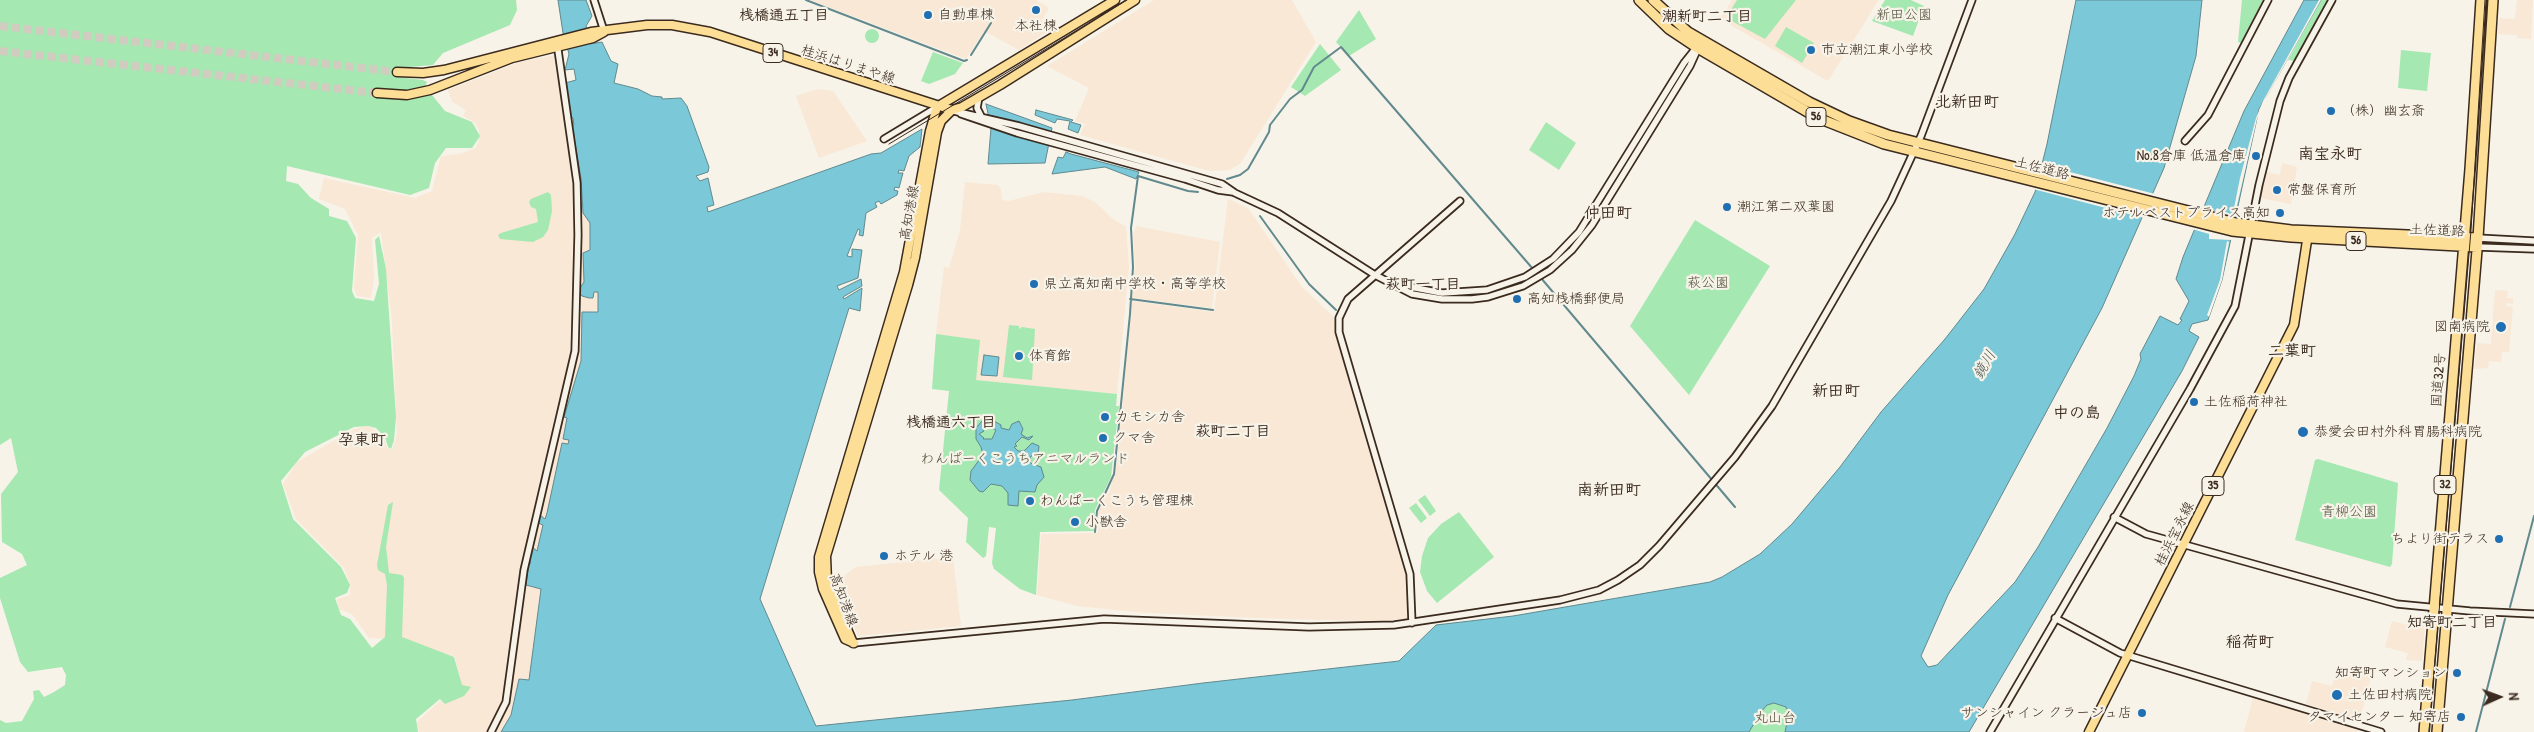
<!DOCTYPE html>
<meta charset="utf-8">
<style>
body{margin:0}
#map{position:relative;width:2534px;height:732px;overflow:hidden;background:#f7f3e8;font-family:"Patrick Hand",sans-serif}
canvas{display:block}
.north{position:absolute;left:2474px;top:672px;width:50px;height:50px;-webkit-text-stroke:4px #f7f3e8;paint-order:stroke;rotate:88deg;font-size:14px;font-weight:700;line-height:20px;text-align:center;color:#3b2a1e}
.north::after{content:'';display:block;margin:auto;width:18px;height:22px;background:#3b2a1e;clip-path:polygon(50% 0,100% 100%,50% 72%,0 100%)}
</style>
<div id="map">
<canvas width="2534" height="732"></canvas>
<div class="north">N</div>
</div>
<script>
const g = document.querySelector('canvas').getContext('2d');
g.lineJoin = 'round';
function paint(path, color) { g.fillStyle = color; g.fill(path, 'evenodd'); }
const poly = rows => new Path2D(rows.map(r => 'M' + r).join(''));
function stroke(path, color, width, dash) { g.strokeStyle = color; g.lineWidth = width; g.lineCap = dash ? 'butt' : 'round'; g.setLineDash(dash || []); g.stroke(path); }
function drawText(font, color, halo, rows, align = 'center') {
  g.font = font + ' "Patrick Hand","Klee One",sans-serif'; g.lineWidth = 4.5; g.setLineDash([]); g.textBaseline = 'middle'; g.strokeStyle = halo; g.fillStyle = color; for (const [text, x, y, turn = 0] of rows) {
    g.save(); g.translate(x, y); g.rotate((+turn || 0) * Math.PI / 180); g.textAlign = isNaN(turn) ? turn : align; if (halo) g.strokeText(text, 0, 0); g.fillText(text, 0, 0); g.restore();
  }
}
paint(poly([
 [810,0,1036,0,1049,8,1042,20,1048,31,1019,50,984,31,966,59],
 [1154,0,1292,0,1316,42,1240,164,1229,170,1209,171,1080,135,1085,124,1075,121,1089,88,1047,66],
 [1732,0,1878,0,1878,1,1828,81,1720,19],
 [2517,0,2533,0,2531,39,2517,38,2517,35,2498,34,2499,18,2515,19],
 [555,55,560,90,576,95,586,133,568,137,572,163,586,159,585,166,572,168,575,197,594,224,599,237,598,310,582,312,581,440,541,587,529,681,519,680,511,715,501,732,419,732,416,723,461,682,455,657,403,639,369,638,352,614,339,609,337,599,350,595,350,584,344,568,296,519,283,484,297,462,354,429,367,426,374,429,385,441,387,448,392,450,397,434,392,321,381,232,372,238,374,277,371,298,357,296,354,288,358,235,345,209,319,199,324,178,415,198,432,191,441,156,460,154,476,148,479,140,479,130,474,122,463,116,466,110,452,102,448,90,520,62],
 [818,89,833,91,867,141,819,158,796,96],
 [2282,163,2297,167,2291,204,2260,198,2266,172,2280,175],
 [965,182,998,185,1001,190,1002,200,1009,201,1043,192,1082,196,1095,202,1113,219,1126,227,1129,266,1117,394,976,380,936,334,944,267,949,268,960,231],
 [1228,199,1248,208,1302,287,1336,319,1336,333,1340,347,1407,573,1409,616,1407,619,1375,621,1284,619,1146,613,1077,606,1037,595,1041,534,1098,533,1098,511,1110,490,1117,462,1132,301,1214,312],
 [1136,226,1220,242,1212,308,1132,298,1135,266,1133,235],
 [2495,290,2508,291,2507,298,2513,298,2513,304,2507,303,2506,306,2513,307,2509,352,2502,352,2501,362,2489,361,2488,368,2474,369,2477,343,2491,344],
 [953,557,961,626,858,636,835,582,856,567],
 [2392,621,2407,625,2407,622,2425,624,2422,661,2406,660,2408,653,2385,647],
 [2337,668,2371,677,2360,719,2358,720,2306,704,2312,681,2332,686],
 [2253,698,2358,730,2357,732,2244,732]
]), '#f8e8d5');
paint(poly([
 [0,0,516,0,517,10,510,25,443,53,433,65,398,68,396,77,423,80,427,82,424,88,376,96,400,99,432,95,445,111,472,122,480,136,472,148,446,148,435,163,429,188,410,195,287,166,286,181,298,184,311,198,329,209,329,216,347,221,356,238,352,291,355,298,374,301,379,284,375,240,379,236,386,269,396,417,394,440,391,449,388,447,385,437,376,428,368,426,354,427,305,452,281,481,293,519,341,567,350,585,347,593,335,598,341,615,350,619,372,648,385,637,387,585,385,574,378,570,377,565,388,505,393,502,386,547,389,573,402,575,404,578,402,637,454,657,462,685,471,687,464,696,445,704,440,699,416,719,418,732,0,732,0,720,6,723,22,721,34,699,33,691,39,690,44,697,54,692,65,685,66,675,62,667,28,672,20,662,0,598,0,578,27,565,22,554,2,542,1,494,18,472,11,438,0,445],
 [1737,0,1796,0,1765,39,1728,19,1729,13],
 [1885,0,1911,0,1924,6,1913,36,1872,21],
 [2242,0,2263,0,2241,43,2238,42],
 [2321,0,2329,0,2295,61,2288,60],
 [1359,10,1376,39,1349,56,1336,42],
 [1786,27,1814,43,1802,63,1775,46],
 '865 36a7 7 0 1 1 14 0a7 7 0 1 1-14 0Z',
 [1320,44,1341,70,1305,96,1291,87],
 [2401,50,2431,53,2427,91,2398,88],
 [933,52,963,63,955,74,929,84,921,81],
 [1546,122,1576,143,1559,170,1529,150],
 [548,192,551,195,552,211,548,230,543,237,533,242,500,239,498,235,501,233,538,222,536,209,531,207,529,202,531,199],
 [1695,220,1770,266,1689,395,1630,326],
 [1009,325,1019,326,1019,329,1022,327,1035,329,1032,380,1003,377],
 [936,334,980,340,976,380,1117,394,1116,406,1119,406,1111,477,1095,510,1094,531,1040,532,1036,595,1020,589,994,569,992,563,996,528,989,527,986,556,983,558,966,542,968,518,939,490,949,391,932,389],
 [2318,459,2398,483,2392,564,2390,567,2295,540,2315,460],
 [1425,495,1436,511,1430,516,1418,500],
 [1416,503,1427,518,1421,523,1409,508],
 [1459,512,1494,557,1437,603,1427,591,1420,572,1422,556,1428,538,1441,524],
 [1774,703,1786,707,1789,713,1785,732,1749,732,1761,712,1767,705]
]), '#a5e8b1');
const water = poly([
 [558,0,586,0,592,16,586,26,590,44,602,42,611,61,618,64,614,83,638,89,652,96,662,97,662,99,681,98,687,106,709,167,708,172,696,176,700,181,708,178,714,205,707,207,708,212,871,154,881,153,922,129,920,147,909,156,904,171,899,170,898,173,903,173,899,188,895,187,894,190,898,191,897,195,881,204,879,201,875,203,877,207,866,213,863,236,859,235,860,230,858,229,847,256,852,257,852,249,862,250,858,278,837,286,839,290,861,279,862,286,843,297,844,299,862,288,860,311,849,308,760,599,816,726,1072,700,1203,683,1399,661,1436,625,1513,616,1710,582,1722,577,1760,554,1792,524,1840,467,1881,412,1945,339,1984,289,2015,234,2035,192,2047,144,2076,0,2202,0,2196,56,2164,168,2102,308,1948,595,1921,656,1928,667,1937,665,2015,582,2038,547,2107,428,2134,376,2141,359,2140,354,2160,316,2178,325,2182,320,2180,319,2189,301,2176,279,2183,257,2244,111,2304,0,2321,0,2259,109,2222,280,2208,320,2192,324,2189,331,2199,337,2182,371,1969,732,1785,732,1789,713,1786,707,1774,703,1767,705,1761,712,1749,732,501,732,511,715,519,679,529,680,541,589,526,585,529,563,531,563,529,562,532,547,537,551,543,525,538,523,540,515,545,519,547,513,562,443,568,444,569,440,563,439,567,418,564,417,581,361,582,312,598,312,598,292,594,292,593,298,589,298,582,296,578,291,584,282,583,253,590,250,590,223,583,213,581,178,572,126,574,125,573,118,571,117,566,94,565,83,576,80,574,69,565,70,569,54,563,33,558,0],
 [986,104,1052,128,1045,163,988,164,991,128,986,104],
 [1036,110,1073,120,1071,122,1081,125,1078,133,1068,129,1070,121,1057,119,1055,123,1035,115,1036,110],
 [1066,152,1071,154,1139,172,1136,179,1105,167,1052,174,1058,157,1063,158,1066,152],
 [984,355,999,357,997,376,981,375,984,355],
 [992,420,1001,425,1001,428,1009,430,1012,424,1019,421,1023,429,1021,434,1027,438,1033,436,1029,440,1022,437,1015,444,1017,446,1014,447,1018,451,1024,451,1032,443,1039,446,1038,454,1031,456,1029,461,1032,464,1041,467,1044,477,1037,485,1035,492,1019,491,1018,506,1008,505,1008,493,1002,486,991,484,983,492,979,491,970,480,971,471,983,455,981,447,976,439,976,428,982,421,992,420],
 [986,425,996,430,992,439,983,439,984,438,979,434,984,431,983,429,986,425]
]);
paint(water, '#7ac8d8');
stroke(water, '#61898e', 1);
paint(poly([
 [2319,0,2321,0,2267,96,2257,119,2235,214,2233,213,2240,178,2256,118,2263,101],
 [2039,164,2155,194,2144,218,2033,189],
 [2201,207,2215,211,2217,208,2237,217,2232,240,2209,239,2209,234,2192,229],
 [2227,241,2229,242,2222,280,2209,317,2207,315,2220,280]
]), '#f7f3e8');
stroke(poly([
 [806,0,964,61,967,60],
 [971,55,991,23],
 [1138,176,1188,191,1198,192],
 [1227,179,1240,175,1248,169,1269,132,1270,125,1290,99,1302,90,1314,67,1341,47,1533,269],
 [1260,216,1309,284,1336,310],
 [1541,278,1735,507],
 [1130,299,1213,310],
 [1095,532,1097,511,1114,474,1130,314,1133,267,1131,228,1138,176],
 [2510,607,2534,516],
 [2476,732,2505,619]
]), '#61898e', 2);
stroke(poly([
 [0,26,397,72],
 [0,51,377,93]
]), '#d1cbc0', 8, [8, 4]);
const minor = poly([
 [594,0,604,31],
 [979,97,977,108,981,116],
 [954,111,1019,126,1222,184,1235,193,1278,213,1375,275,1412,294,1442,299,1472,299,1488,297,1523,286,1550,270,1572,250,1592,225,1690,66,1699,46],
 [961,114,1017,133,1185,179,1218,190,1233,192],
 [884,139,937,107],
 [2185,141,2208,115,2268,0],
 [2478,238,2534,241],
 [2477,247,2534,249],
 [1400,285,1442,293,1487,290,1525,277,1553,259,1579,232,1684,63,1696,48],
 [2114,517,2146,534,2397,604,2470,611,2534,614],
 [2055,618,2120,653,2381,732],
 [1412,623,1410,574,1339,332,1339,318,1348,299,1460,201],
 [854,643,1104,619,1309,627,1394,625,1560,600,1599,590,1618,580,1640,565,1659,546,1735,457,1772,406,1891,201,1921,136,1972,0],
 [491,732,506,702,524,570,575,351,578,235,577,183,557,43],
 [1990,732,2190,389,2235,306,2259,185,2280,101,2289,78,2332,0]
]);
const major = poly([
 [397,72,423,73,444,70,591,32,647,25,672,25,710,32,952,110,962,107,1000,85,1135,0],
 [377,93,407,95,430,90,512,58,593,38,604,32],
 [937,107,1115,0],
 [853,643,827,582,826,556,908,285,915,258,937,132,941,121,952,110],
 [854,643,845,639,823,589,819,572,819,557,904,272,930,131,937,107],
 [2089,732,2294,325,2308,234]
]);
const highway = poly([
 [1639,0,1669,29,1696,47,1818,118,1884,144,2232,231,2291,237,2477,247],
 [1653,0,1688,32,1809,102,1849,121,1888,135,2236,223,2291,230,2478,238],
 [2424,732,2470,169,2481,0],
 [2437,732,2478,238,2493,0]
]);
stroke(minor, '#3b2a1e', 9);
stroke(major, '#3b2a1e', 11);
stroke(highway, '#3b2a1e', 12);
stroke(minor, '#f7f3e8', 5.5);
stroke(major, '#fdde96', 8);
stroke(highway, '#fdde96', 9);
stroke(poly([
 [889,144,1127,0],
 [2429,732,2471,230,2485,0]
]), '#3b2a1e', 1);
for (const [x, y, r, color] of [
 [1036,10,5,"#1f6fb2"],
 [928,15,5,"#1f6fb2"],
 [1811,50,5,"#1f6fb2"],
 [2331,111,5,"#1f6fb2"],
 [2256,156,5,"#1f6fb2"],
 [2277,190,5,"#1f6fb2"],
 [1727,207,5,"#1f6fb2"],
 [2280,213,5,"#1f6fb2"],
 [1034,284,5,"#1f6fb2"],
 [1517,299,5,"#1f6fb2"],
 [2501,327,6,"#1f6fb2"],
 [1019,356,5,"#1f6fb2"],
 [2194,402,5,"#1f6fb2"],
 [1105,417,5,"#1f6fb2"],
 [2303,432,6,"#1f6fb2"],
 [1103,438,5,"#1f6fb2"],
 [1030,501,5,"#1f6fb2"],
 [1075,522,5,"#1f6fb2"],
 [2499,539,5,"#1f6fb2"],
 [884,556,5,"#1f6fb2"],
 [2457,673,5,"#1f6fb2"],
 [2337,695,6,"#1f6fb2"],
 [2142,713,5,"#1f6fb2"],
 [2461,717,5,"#1f6fb2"]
]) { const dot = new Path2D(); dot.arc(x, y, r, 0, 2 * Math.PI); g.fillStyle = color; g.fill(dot); stroke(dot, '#f7f3e8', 2); }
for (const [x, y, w] of [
 [773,53,20],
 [1816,117,20],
 [2356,241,20],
 [2445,485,22],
 [2213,486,22]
]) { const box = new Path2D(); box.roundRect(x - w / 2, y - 9.5, w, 19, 4); g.fillStyle = '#f7f3e8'; g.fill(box); stroke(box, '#3b2a1e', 1); }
drawText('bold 12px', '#3b2a1e', null, [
 ["34",773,53],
 ["56",1816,117],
 ["56",2356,241],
 ["32",2445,485],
 ["35",2213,486]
]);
drawText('14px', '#3b2a1e', '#f7f3e8', [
 ["自動車棟",938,15],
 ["本社棟",1036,26,"center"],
 ["市立潮江東小学校",1821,50],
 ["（株）幽玄斎",2341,111],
 ["No.8倉庫 低温倉庫",2246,156,"right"],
 ["常盤保育所",2287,190],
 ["潮江第二双葉園",1737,207],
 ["ホテルベストプライス高知",2270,213,"right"],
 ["県立高知南中学校・高等学校",1044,284],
 ["高知桟橋郵便局",1527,299],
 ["図南病院",2490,327,"right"],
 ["体育館",1029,356],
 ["土佐稲荷神社",2204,402],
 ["カモシカ舎",1115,417],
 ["恭愛会田村外科胃腸科病院",2314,432],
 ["クマ舎",1113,438],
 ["わんぱーくこうち管理棟",1040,501],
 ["小獣舎",1085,522],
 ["ちより街テラス",2489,539,"right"],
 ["ホテル 港",894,556],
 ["知寄町マンション",2447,673,"right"],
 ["土佐田村病院",2348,695],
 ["サンシャイン クラージュ店",2132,713,"right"],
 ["タマイセンター 知寄店",2451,717,"right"]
], 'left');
drawText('14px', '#50503b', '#f7f3e8', [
 ["新田公園",1904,15],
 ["萩公園",1708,283],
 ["わんぱーくこうちアニマルランド",1025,459],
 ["青柳公園",2349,512],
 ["丸山台",1775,718]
]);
drawText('14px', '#3b2a1e', '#f7f3e8', [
 ["桂浜はりまや線",848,65,18],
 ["土佐道路",2042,169,14],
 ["高知港線",910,213,-80],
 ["土佐道路",2437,231,2],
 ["国道32号",2439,380,-86],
 ["桂浜宝永線",2175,534,-63],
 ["高知港線",843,600,69]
]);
drawText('bold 15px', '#3b2a1e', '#f7f3e8', [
 ["桟橋通五丁目",784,16],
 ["潮新町二丁目",1707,17],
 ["萩町一丁目",1423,285],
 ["桟橋通六丁目",951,423],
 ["萩町二丁目",1233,432],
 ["知寄町二丁目",2452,623]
]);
drawText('italic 15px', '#4e5956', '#f7f3e8', [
 ["鏡川",1985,365,-60]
]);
drawText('bold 16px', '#3b2a1e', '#f7f3e8', [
 ["北新田町",1967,103],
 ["南宝永町",2330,155],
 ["仲田町",1608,214],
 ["二葉町",2292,352],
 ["新田町",1836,392],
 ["中の島",2077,414],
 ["孕東町",362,441],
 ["南新田町",1609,491],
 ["稲荷町",2250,643]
]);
</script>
